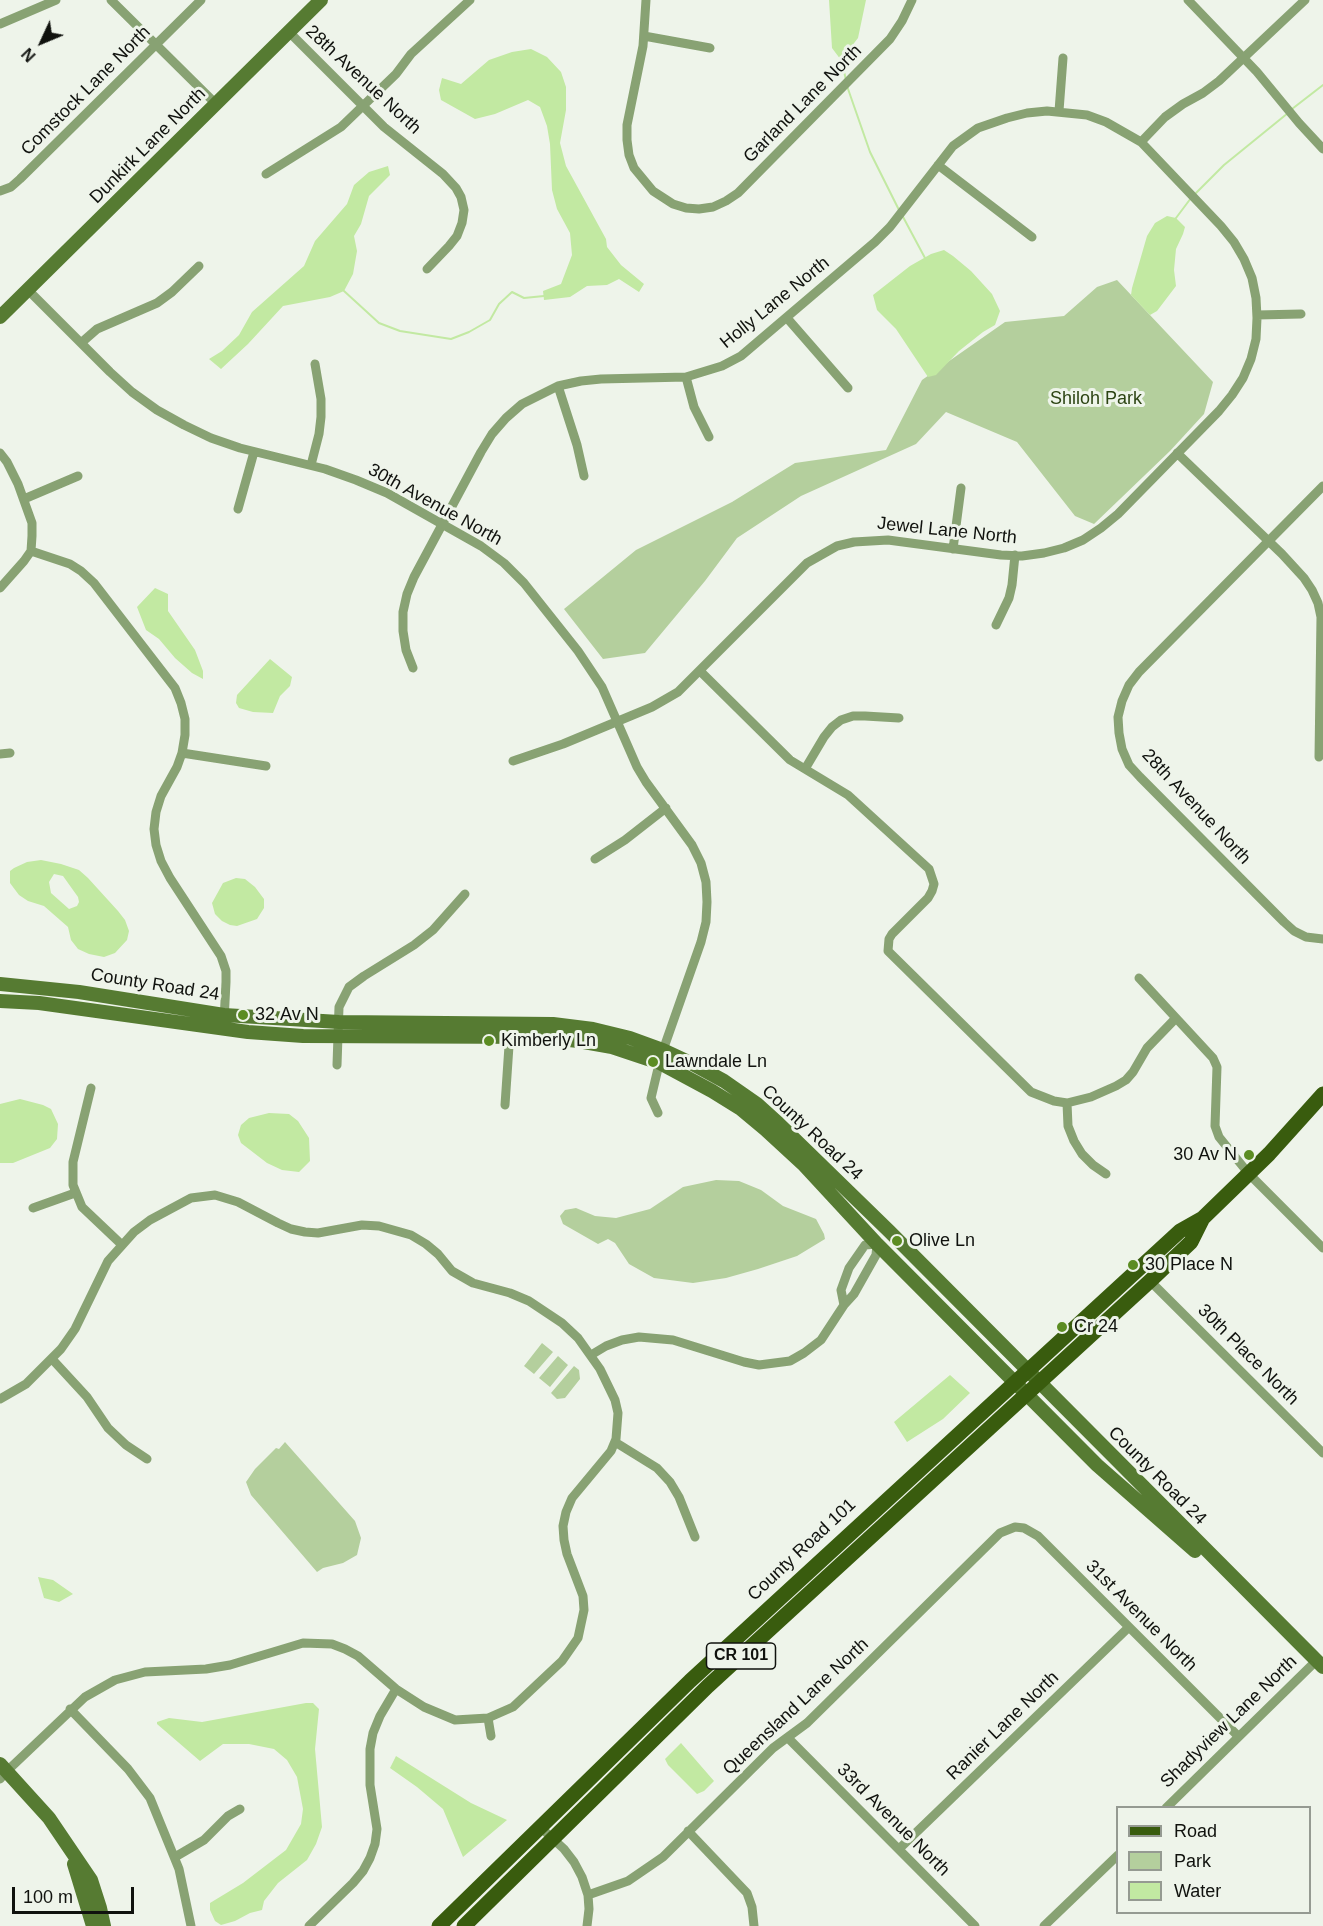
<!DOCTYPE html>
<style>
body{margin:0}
#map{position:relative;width:1323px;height:1926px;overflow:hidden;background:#eef4ea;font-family:Arial,sans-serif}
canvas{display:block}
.legend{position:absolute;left:1116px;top:1806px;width:195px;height:108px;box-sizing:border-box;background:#eef4ea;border:2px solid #959a92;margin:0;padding:8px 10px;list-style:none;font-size:18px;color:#10120e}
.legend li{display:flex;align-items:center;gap:12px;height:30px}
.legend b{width:30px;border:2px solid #959a92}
.north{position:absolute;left:12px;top:12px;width:60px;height:60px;-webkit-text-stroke:4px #eef4ea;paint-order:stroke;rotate:226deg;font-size:16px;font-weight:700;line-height:24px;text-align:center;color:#10120e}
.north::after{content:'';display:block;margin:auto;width:21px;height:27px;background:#10120e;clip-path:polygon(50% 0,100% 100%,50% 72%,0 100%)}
.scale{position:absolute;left:12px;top:1887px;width:122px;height:27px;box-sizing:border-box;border:3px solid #10120e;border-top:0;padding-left:8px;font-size:18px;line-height:21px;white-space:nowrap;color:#10120e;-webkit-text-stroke:4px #eef4ea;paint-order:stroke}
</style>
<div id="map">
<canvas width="1323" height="1926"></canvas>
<ul class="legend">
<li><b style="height:8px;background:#395c0e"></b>Road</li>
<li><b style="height:16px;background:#b4cf9d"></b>Park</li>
<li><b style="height:16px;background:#c2e9a2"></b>Water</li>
</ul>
<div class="north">N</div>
<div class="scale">100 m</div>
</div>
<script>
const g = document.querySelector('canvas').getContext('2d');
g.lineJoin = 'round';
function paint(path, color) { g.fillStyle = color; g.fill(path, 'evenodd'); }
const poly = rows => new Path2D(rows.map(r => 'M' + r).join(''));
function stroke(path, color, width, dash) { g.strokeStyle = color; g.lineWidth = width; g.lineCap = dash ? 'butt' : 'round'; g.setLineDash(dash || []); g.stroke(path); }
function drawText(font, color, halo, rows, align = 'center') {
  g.font = font + ' Arial,sans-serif'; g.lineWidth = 6; g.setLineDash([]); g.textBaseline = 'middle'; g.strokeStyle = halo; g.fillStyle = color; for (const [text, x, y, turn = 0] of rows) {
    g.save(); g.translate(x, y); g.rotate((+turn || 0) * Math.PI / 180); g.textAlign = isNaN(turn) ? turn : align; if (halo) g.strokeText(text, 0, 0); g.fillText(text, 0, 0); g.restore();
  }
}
paint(poly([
 [1117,280,1213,382,1204,414,1170,451,1094,524,1075,516,1017,442,946,412,916,444,801,496,737,538,705,581,645,653,603,659,564,609,636,550,732,502,795,463,886,450,922,380,1005,322,1064,316,1097,287],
 [716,1180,739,1181,761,1190,783,1206,816,1219,824,1234,825,1239,797,1256,758,1269,726,1278,693,1283,654,1278,629,1264,615,1243,608,1239,598,1244,563,1224,560,1216,565,1210,576,1208,595,1216,616,1218,650,1209,683,1187],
 [542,1343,553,1352,534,1374,524,1366],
 [558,1356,568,1365,550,1387,539,1378],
 [574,1366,579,1370,580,1379,565,1398,557,1399,551,1393],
 [285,1442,355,1521,361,1538,357,1555,343,1563,323,1568,317,1572,251,1495,246,1482,255,1469,276,1448,279,1449]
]), '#b4cf9d');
paint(poly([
 [829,0,866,0,858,38,841,60,832,48],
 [531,49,547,57,561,72,566,87,566,110,560,143,566,166,606,239,607,247,621,265,644,284,639,292,619,279,607,285,587,286,570,297,544,300,543,291,561,284,572,255,570,233,557,209,552,190,550,144,547,126,540,107,528,100,495,114,475,119,441,100,439,90,442,78,461,84,489,60,512,52],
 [388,166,390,175,369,196,361,224,354,236,357,251,353,274,344,291,330,297,283,306,248,344,221,369,209,359,222,351,239,335,252,312,304,266,315,241,347,204,354,185,369,172],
 [1167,216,1176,218,1185,227,1183,234,1176,249,1174,270,1176,286,1157,311,1150,315,1131,295,1132,288,1147,236,1155,223],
 [944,250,953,256,971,271,992,294,1000,311,995,325,983,332,959,351,936,375,928,377,896,329,877,310,873,295,910,266,931,254],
 [155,588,168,594,168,611,195,650,203,671,203,679,192,673,175,658,159,639,146,630,137,607],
 [270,659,292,677,290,686,280,696,273,713,253,712,239,708,236,703,237,695],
 [41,860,61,864,79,870,88,878,118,911,125,920,129,931,127,940,115,953,104,957,89,954,78,949,71,940,68,927,44,906,28,901,19,895,10,883,10,871,14,868,27,862],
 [54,874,63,876,78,897,79,902,77,906,69,909,51,893,49,882],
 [236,878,245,879,255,887,264,899,264,908,257,919,237,926,230,925,222,921,215,914,212,903,223,883],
 [20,1099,43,1105,51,1109,58,1124,57,1139,50,1148,13,1163,0,1163,0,1104],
 [269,1113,289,1114,298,1121,309,1138,310,1161,299,1172,282,1170,267,1163,241,1143,238,1135,241,1125,249,1118],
 [950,1375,970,1393,943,1419,907,1442,894,1422],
 [38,1577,53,1580,73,1594,59,1602,44,1598],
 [306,1703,313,1703,319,1709,315,1749,322,1827,316,1844,307,1860,278,1883,264,1901,262,1910,250,1913,235,1921,221,1925,215,1921,210,1910,210,1903,243,1883,286,1850,301,1824,303,1809,297,1777,287,1760,274,1749,249,1744,223,1744,200,1761,157,1724,157,1722,169,1718,202,1722],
 [681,1743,714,1781,704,1791,697,1794,668,1765,665,1759],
 [396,1756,471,1803,507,1820,463,1857,443,1809,417,1787,390,1768]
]), '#c2e9a2');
stroke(poly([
 [841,59,846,80],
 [847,86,870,152,899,210],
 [1292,109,1323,85],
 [1195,194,1224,165,1288,113],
 [902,215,925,258],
 [1176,218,1191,198],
 [344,291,379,323,400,331,451,339,469,332,490,320,499,304,512,292,524,298,544,296]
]), '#c2e9a2', 2);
stroke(poly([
 [111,0,216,104],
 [646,0,643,46,627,125,627,140,629,155,634,168,653,191,673,204,686,208,699,209,713,207,726,201,738,193,890,39,902,21,912,0],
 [1188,0,1257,72,1299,123,1323,149],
 [0,24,56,0],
 [289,32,384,127,443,174,456,188,461,197,464,210,462,223,457,236,449,246,427,269],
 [644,36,710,48],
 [1059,111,1063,58],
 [1141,142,1165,117,1183,104,1203,93,1219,81,1305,0],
 [938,165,1032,237],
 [266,174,341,127,396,74,411,54,470,0],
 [0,191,11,187,20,179,201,0],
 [28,290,110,372,132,392,157,410,184,425,211,438,240,448,325,469,356,480,387,493,481,546,504,563,524,583,578,651,602,687,637,767,646,782,692,845,701,863,706,882,707,902,706,922,701,942,661,1056,651,1098,658,1113],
 [1257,315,1301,314],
 [787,318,848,388],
 [81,343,97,329,157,303,172,292,199,266],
 [686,377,694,407,709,437],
 [558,386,577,445,584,476],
 [0,453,7,462,18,484,32,523,32,536,31,551,24,561,0,588],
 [1177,453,1282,554,1304,578,1312,590,1318,603,1321,617,1319,757],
 [311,465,319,434,321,417,321,399,315,364],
 [1323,486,1139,672,1129,685,1122,701,1118,717,1119,733,1122,749,1129,765,1140,777,1284,922,1294,931,1306,937,1323,939],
 [24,499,78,476],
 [238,509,254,452],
 [953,549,961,488],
 [31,551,70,564,81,571,94,583,175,688,181,703,185,719,185,735,182,753,177,767,161,796,156,812,154,829,156,845,161,861,170,878,221,956,226,971,226,982,224,1021],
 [996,625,1009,598,1012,585,1015,555],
 [413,668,406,650,403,631,403,612,407,594,414,577,481,452,492,434,506,418,522,404,558,386,581,381,601,379,686,377,722,366,741,356,875,242,890,227,953,146,978,128,1007,118,1027,113,1047,111,1087,115,1106,122,1141,142,1221,226,1234,242,1244,259,1252,278,1256,298,1257,318,1256,339,1251,359,1243,378,1232,395,1219,411,1118,514,1101,528,1083,540,1064,548,1044,553,1022,556,1001,555,888,540,854,542,837,546,807,563,678,692,652,707,563,744,513,761],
 [700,671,790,760,848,795,929,869,934,884,932,891,928,898,892,934,889,939,888,951,1031,1092,1054,1101,1067,1103,1091,1097,1116,1086,1126,1080,1133,1072,1147,1048,1176,1018],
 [182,753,266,766],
 [0,754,10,753],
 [805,769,824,737,832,727,841,720,853,716,865,716,899,718],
 [595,859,625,840,666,808],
 [1139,978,1213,1058,1217,1067,1215,1126,1219,1137,1249,1174,1323,1248],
 [337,1065,339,1007,349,987,364,976,414,945,433,930,465,894],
 [91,1088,73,1162,73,1185,82,1207,121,1244],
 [1067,1103,1068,1126,1074,1141,1082,1154,1093,1165,1106,1174],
 [505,1105,510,1031],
 [33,1208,75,1193],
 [1150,1281,1323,1453],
 [844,1305,841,1290,849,1268,865,1245,877,1244],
 [591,1355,606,1346,622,1340,639,1337,673,1340,744,1362,759,1365,790,1361,804,1353,821,1340,844,1305,854,1294,876,1255,877,1244],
 [52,1359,87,1397,108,1428,126,1445,147,1459],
 [0,1399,26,1384,61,1349,75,1329,108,1261,134,1232,150,1220,191,1198,215,1195,238,1202,278,1223,291,1229,305,1232,318,1233,362,1225,379,1226,411,1235,426,1244,438,1254,452,1271,473,1283,510,1293,529,1301,562,1323,578,1338,600,1369,615,1400,618,1413,616,1439,611,1451,572,1498,566,1512,563,1526,564,1540,567,1554,583,1596,584,1610,578,1638,562,1661,513,1707,488,1718,455,1720,424,1707,396,1689,358,1656,345,1649,332,1644,303,1643,230,1665,206,1669,145,1672,115,1680,85,1697,7,1771,0,1779],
 [615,1442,657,1468,670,1482,679,1497,695,1537],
 [70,1709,128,1769,150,1798,179,1869,191,1926],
 [488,1718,491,1736],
 [788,1738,975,1926],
 [1166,1808,1316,1661],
 [540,1827,564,1849,574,1862,582,1877,588,1895,589,1909,587,1926],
 [688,1831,747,1893,752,1907,754,1926],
 [899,1849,1129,1627],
 [175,1857,204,1840,228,1816,240,1809],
 [588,1895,628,1881,663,1857,773,1748,807,1723,1000,1533,1015,1527,1024,1528,1038,1536,1238,1736],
 [309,1926,353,1883,363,1871,370,1858,375,1844,377,1829,370,1785,370,1749,373,1733,380,1716,396,1689],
 [1044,1926,1118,1855]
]), '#88a273', 9);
stroke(poly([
 [0,317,321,0],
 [0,984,79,992,224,1015,339,1022,553,1024,593,1029,630,1038,663,1050,691,1063,724,1081,757,1104,778,1123,890,1232,1323,1667],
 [0,1001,39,1003,248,1032,303,1036,543,1037,578,1041,612,1047,660,1063,712,1091,741,1109,765,1129,803,1164,877,1244,1097,1465,1195,1551],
 [0,1764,49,1818,91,1880,100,1908,104,1926],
 [74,1864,93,1926]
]), '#567b32', 14);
stroke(poly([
 [439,1926,690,1681,1180,1231,1203,1218,1269,1154,1323,1094],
 [464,1926,708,1686,1150,1281,1191,1242,1203,1218]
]), '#395c0e', 15);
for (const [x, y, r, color] of [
 [243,1015,6,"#5b8c22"],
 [489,1041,6,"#5b8c22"],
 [653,1062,6,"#5b8c22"],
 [1249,1155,6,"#5b8c22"],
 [897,1241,6,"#5b8c22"],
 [1133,1265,6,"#5b8c22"],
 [1062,1327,6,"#5b8c22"]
]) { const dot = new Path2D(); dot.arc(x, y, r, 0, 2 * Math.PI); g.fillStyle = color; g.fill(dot); stroke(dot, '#eef4ea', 2); }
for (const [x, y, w] of [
 [741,1656,69]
]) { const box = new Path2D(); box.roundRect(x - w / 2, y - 13, w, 26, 4.5); g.fillStyle = '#eef4ea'; g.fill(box); stroke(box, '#10120e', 1.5); }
drawText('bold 16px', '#10120e', null, [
 ["CR 101",741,1656]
]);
drawText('18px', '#10120e', '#eef4ea', [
 ["28th Avenue North",363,80,43],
 ["Comstock Lane North",86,91,-45],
 ["Garland Lane North",803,104,-45],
 ["Dunkirk Lane North",148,146,-45],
 ["Holly Lane North",775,303,-39],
 ["30th Avenue North",435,505,29],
 ["Jewel Lane North",947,531,6],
 ["28th Avenue North",1196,807,47],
 ["County Road 24",155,985,9],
 ["County Road 24",812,1133,43],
 ["30th Place North",1248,1355,45],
 ["County Road 24",1157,1476,45],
 ["County Road 101",802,1550,-43],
 ["31st Avenue North",1141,1616,45],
 ["Queensland Lane North",796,1707,-43],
 ["Shadyview Lane North",1229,1722,-44],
 ["Ranier Lane North",1003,1726,-44],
 ["33rd Avenue North",893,1820,45]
]);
drawText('18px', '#2c4413', '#eef4ea', [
 ["Shiloh Park",1096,399]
]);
drawText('18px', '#10120e', '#eef4ea', [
 ["32 Av N",255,1015],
 ["Kimberly Ln",501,1041],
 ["Lawndale Ln",665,1062],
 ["30 Av N",1237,1155,"right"],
 ["Olive Ln",909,1241],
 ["30 Place N",1145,1265],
 ["Cr 24",1074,1327]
], 'left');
</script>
